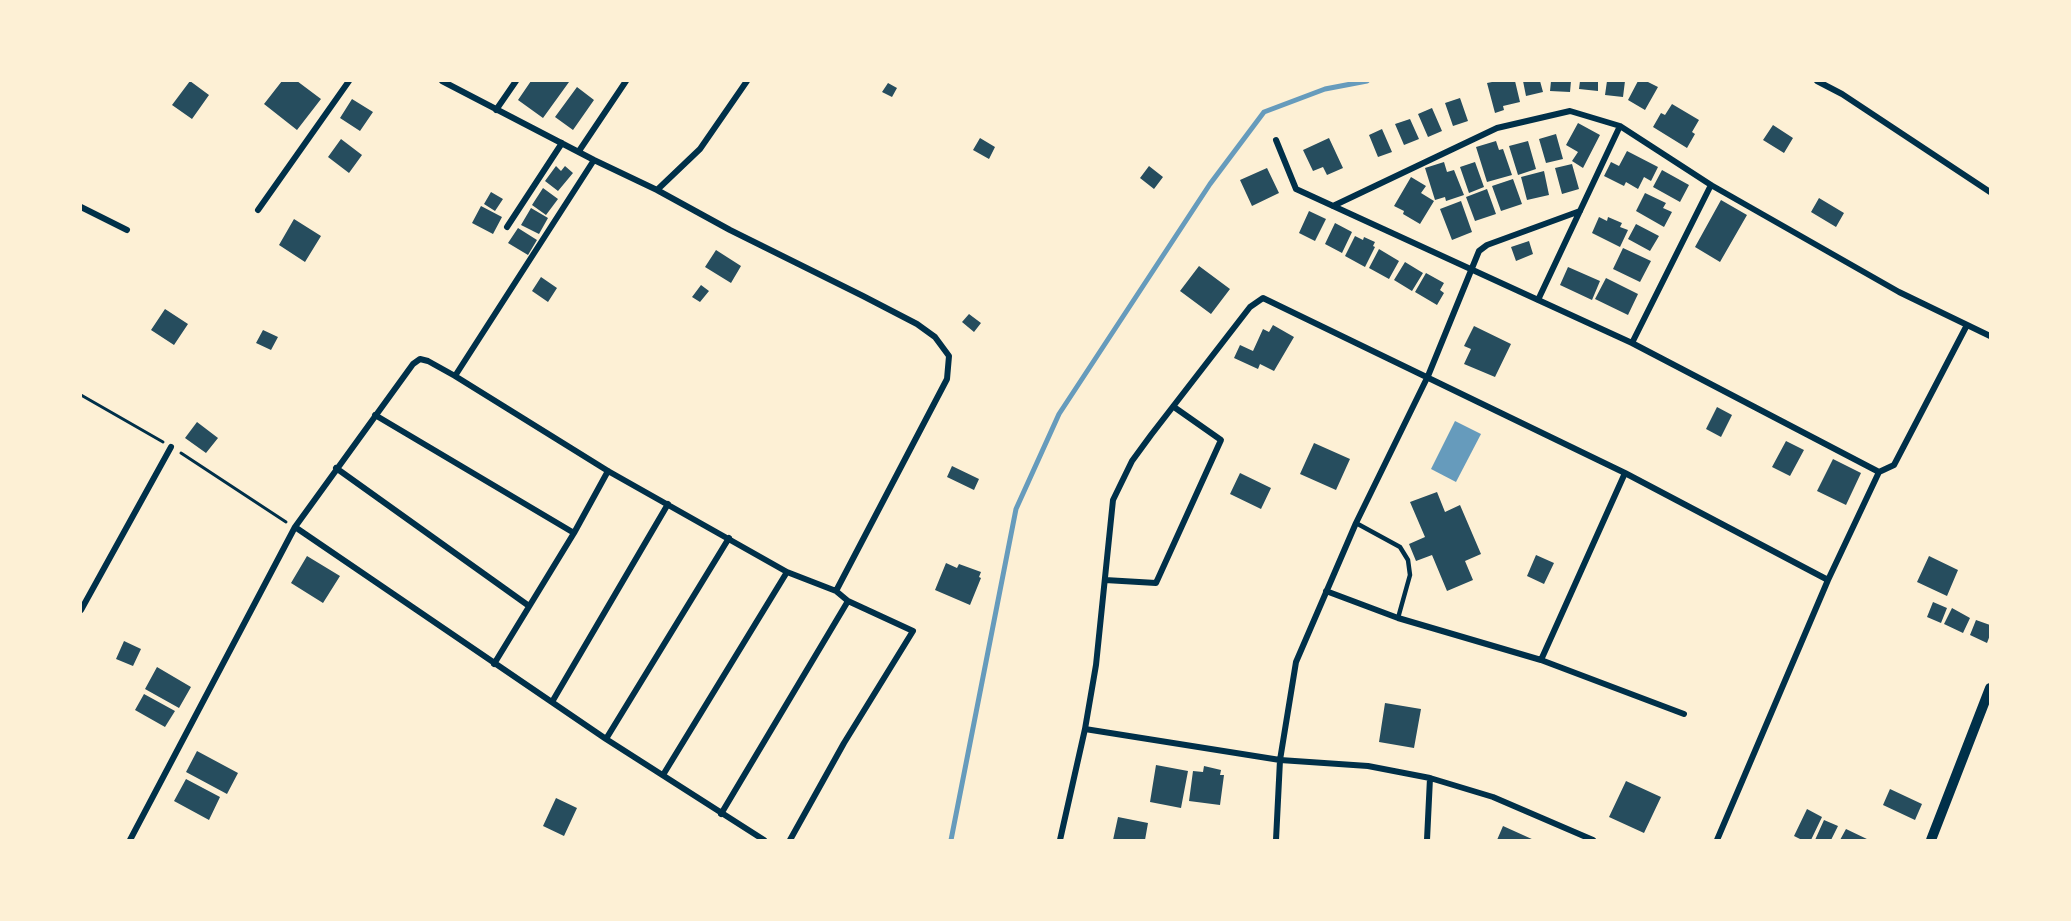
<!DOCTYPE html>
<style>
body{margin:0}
#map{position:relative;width:2071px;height:921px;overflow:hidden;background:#fdf0d5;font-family:"Exo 2",sans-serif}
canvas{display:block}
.frame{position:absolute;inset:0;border:82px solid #fdf0d5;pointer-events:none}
</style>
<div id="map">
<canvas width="2071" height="921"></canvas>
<div class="frame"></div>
</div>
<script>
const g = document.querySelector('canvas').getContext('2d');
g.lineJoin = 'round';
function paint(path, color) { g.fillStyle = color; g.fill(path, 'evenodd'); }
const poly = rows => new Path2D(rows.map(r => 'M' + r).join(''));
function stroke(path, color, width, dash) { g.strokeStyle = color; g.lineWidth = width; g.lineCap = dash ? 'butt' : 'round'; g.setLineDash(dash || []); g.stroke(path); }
paint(poly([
 [1455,421,1481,434,1456,482,1431,469]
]), '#669bbc');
stroke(poly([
 [951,840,1016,509,1059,414,1210,184,1264,112,1325,89,1367,81]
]), '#669bbc', 5);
paint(poly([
 [190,81,209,95,192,119,172,105],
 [282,81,297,81,321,99,297,130,264,104],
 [531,81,569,82,543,118,518,100],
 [1497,81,1515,81,1520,102,1503,106,1504,110,1495,113,1487,83],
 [1523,81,1540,81,1543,92,1526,96],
 [1551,81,1571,81,1570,92,1550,91],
 [1580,81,1598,81,1598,91,1579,89],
 [1607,81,1625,81,1623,97,1605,95],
 [1638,81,1646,81,1658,87,1645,110,1628,100],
 [888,83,897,88,892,97,882,92],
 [577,87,594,100,573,130,555,117],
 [1460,98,1468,121,1453,126,1445,103],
 [352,99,373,112,360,131,340,118],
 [1672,104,1699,120,1692,132,1695,134,1687,148,1653,127,1661,113,1665,115],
 [1432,108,1442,131,1428,137,1418,114],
 [1410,119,1419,139,1404,145,1395,124],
 [1578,123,1600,135,1583,168,1572,161,1578,152,1566,145],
 [1773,125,1793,138,1784,153,1763,140],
 [1382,129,1392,152,1378,157,1369,135],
 [1556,134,1563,159,1546,163,1539,139],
 [980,138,995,147,989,159,973,150],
 [1329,138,1343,168,1327,175,1323,167,1313,171,1303,150],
 [341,139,362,155,349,173,328,157],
 [1496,141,1499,150,1503,149,1512,175,1487,182,1476,147],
 [1528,141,1536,169,1518,175,1509,146],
 [1627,151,1658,167,1651,181,1644,177,1638,189,1626,182,1624,186,1604,176,1611,162,1619,166],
 [1444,162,1447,172,1454,170,1464,195,1446,201,1445,197,1435,200,1425,168],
 [1475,162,1484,187,1469,193,1460,167],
 [1572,164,1579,189,1562,194,1555,168],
 [556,166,561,171,565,166,573,173,558,191,545,181],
 [1149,166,1163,177,1154,189,1140,178],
 [1267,168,1279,193,1252,206,1240,180],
 [1662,170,1689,185,1680,202,1653,187],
 [1544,171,1549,195,1527,200,1521,177],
 [1411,177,1426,186,1421,193,1434,201,1420,224,1403,214,1404,211,1394,206],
 [1513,179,1522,204,1501,211,1492,186],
 [543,188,558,199,546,215,532,205],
 [1487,189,1496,214,1475,221,1466,197],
 [491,192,503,199,495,211,484,204],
 [1645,193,1666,203,1663,208,1672,212,1664,227,1636,211],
 [1819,198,1844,213,1836,227,1811,212],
 [1721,200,1747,215,1720,262,1695,247],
 [1461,201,1472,232,1452,240,1440,209],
 [481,206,502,217,493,234,472,223],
 [531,208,548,218,539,234,521,225],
 [1309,211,1326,219,1315,241,1299,233],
 [1599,217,1607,221,1608,217,1622,223,1620,227,1628,230,1620,247,1592,233],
 [294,219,321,236,305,262,279,245],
 [1335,223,1352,232,1342,253,1325,244],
 [1636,224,1659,236,1650,251,1628,239],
 [518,228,537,240,528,255,508,243],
 [1355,236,1363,240,1364,237,1375,242,1373,246,1375,247,1365,267,1345,256],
 [1529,241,1533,254,1516,261,1511,247],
 [1623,248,1651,261,1640,282,1613,269],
 [1379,249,1399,261,1389,279,1369,268],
 [716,250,741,266,731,283,705,267],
 [1405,262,1423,273,1412,291,1394,280],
 [1199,266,1230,289,1211,314,1180,291],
 [1568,267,1600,281,1592,300,1560,285],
 [1426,273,1444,283,1440,290,1444,293,1437,305,1415,292],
 [541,277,557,288,548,302,532,291],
 [1606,278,1638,294,1628,315,1595,299],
 [701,285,709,291,700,302,692,297],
 [165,309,188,324,174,345,151,330],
 [969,314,981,323,974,332,962,322],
 [1273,325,1294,337,1274,371,1260,364,1258,369,1234,358,1240,345,1253,351,1263,329,1269,332],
 [1474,326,1511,344,1495,377,1464,364,1471,349,1464,346],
 [263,330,278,337,271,350,256,343],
 [1717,407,1732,415,1721,437,1706,429],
 [197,422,218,438,206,453,185,438],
 [1786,441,1804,450,1790,476,1772,467],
 [1314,443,1350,459,1336,490,1300,474],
 [1833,459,1861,473,1846,505,1817,491],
 [952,466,979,479,974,490,947,477],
 [1240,473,1271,488,1261,509,1230,494],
 [1437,492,1445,512,1460,505,1481,554,1465,561,1473,580,1447,591,1432,555,1416,561,1409,544,1425,537,1410,502],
 [1536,555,1554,563,1544,584,1527,576],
 [307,556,340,576,323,603,291,583],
 [1929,556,1958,570,1947,596,1917,582],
 [946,563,957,568,959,564,981,572,979,577,981,578,970,605,935,590],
 [1933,602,1947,608,1941,623,1927,617],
 [1952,608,1970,618,1963,633,1944,624],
 [1976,620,1990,625,1990,635,1987,643,1970,635],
 [124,641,141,649,133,666,116,659],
 [157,667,191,687,179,708,145,689],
 [144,694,175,711,165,727,135,710],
 [1385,703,1421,709,1414,748,1379,742],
 [197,751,238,773,227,794,186,772],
 [1156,765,1188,771,1181,808,1150,802],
 [1204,766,1221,770,1220,775,1224,775,1220,805,1189,801,1193,771,1203,772],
 [186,779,220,797,209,820,174,801],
 [1626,781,1661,797,1644,833,1609,817],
 [1890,789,1922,804,1915,820,1883,805],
 [556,798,577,808,564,836,543,826],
 [1807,809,1822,817,1811,840,1802,840,1794,836],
 [1118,817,1148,823,1145,840,1113,840],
 [1824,820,1838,826,1831,840,1815,840],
 [1503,826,1534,840,1497,840],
 [1846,829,1869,840,1840,840]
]), '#264d5e');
stroke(poly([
 [81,395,163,442],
 [181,453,286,522]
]), '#003049', 3);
stroke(poly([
 [1356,523,1400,547,1408,560,1410,575,1398,618]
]), '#003049', 4.5);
stroke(poly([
 [442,81,594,160,657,190,730,230,863,296,917,324,935,337,949,356,947,379,836,591],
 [1817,81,1842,94,1990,192],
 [496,110,516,81],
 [1276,140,1296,189,1632,343,1879,472],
 [579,151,626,81],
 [657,190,700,149,747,81],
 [1333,206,1497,128,1570,111,1620,126,1711,185,1899,292,1990,336],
 [81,207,127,230],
 [258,210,349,81],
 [507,227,562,143],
 [1538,300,1620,126],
 [1632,343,1711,185],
 [455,376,594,160],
 [375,415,574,533],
 [336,468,529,606],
 [295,527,606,739,764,840],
 [1105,580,1156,583,1221,440,1174,407],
 [1326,591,1398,618,1541,660,1684,714],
 [81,610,171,447],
 [1541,660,1625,473],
 [494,664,574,533,608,471],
 [552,702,668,504],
 [1085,729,1280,760,1368,766,1430,778,1493,797,1593,840],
 [606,739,729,538],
 [663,775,787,572],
 [721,814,848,601],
 [130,840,295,527,413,364,420,359,428,361,455,376,608,471,787,572,836,591,848,601,913,631,844,743,790,840],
 [1060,840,1085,729,1096,665,1113,500,1132,461,1151,435,1250,307,1263,298,1625,473,1828,580],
 [1276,840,1280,760,1296,662,1356,523,1428,376,1479,251,1487,245,1580,211],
 [1427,840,1430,778],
 [1717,840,1828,580,1879,472,1894,465,1967,325]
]), '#003049', 6);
stroke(poly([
 [1931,840,1990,688]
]), '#003049', 10);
</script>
